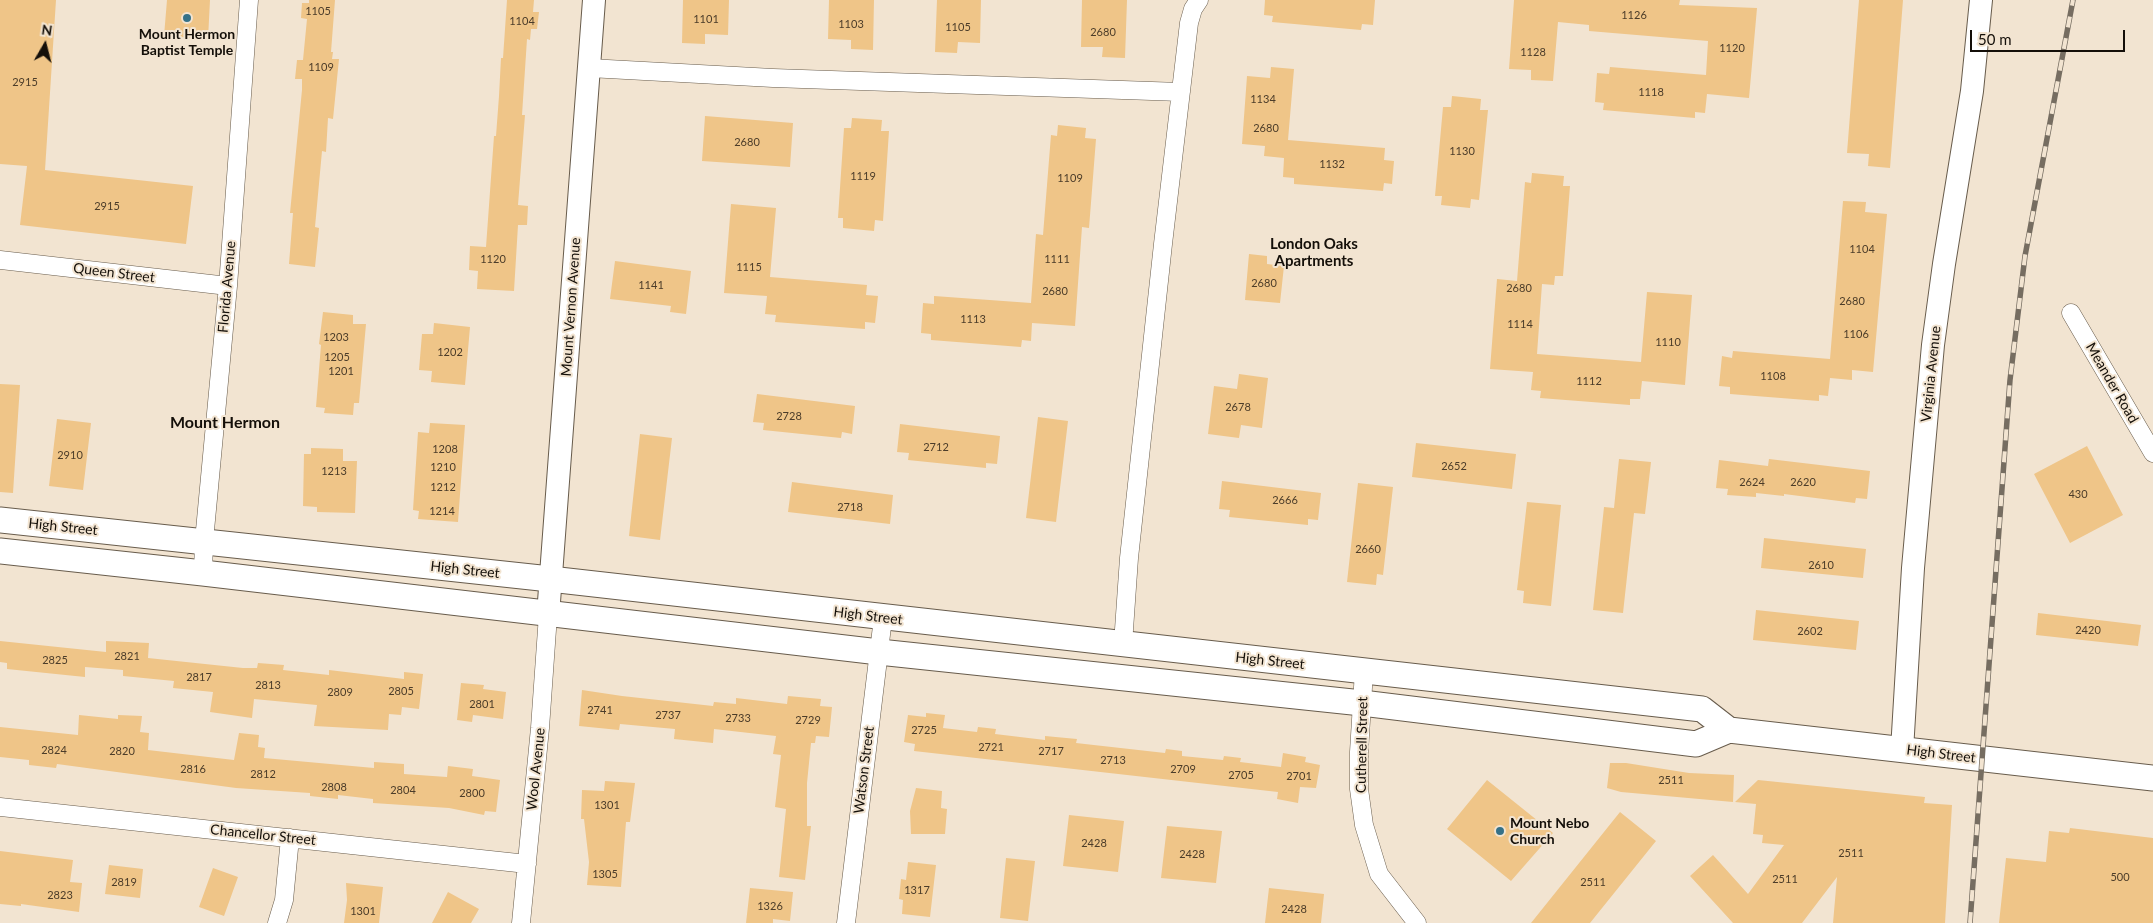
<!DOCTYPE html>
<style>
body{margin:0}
#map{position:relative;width:2153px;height:923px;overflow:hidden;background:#f2e4d1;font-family:Lato,sans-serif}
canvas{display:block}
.north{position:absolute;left:20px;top:20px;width:50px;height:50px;-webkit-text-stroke:4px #f2e4d1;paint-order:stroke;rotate:8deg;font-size:14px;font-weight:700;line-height:20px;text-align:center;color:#140f09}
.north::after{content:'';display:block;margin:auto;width:18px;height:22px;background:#140f09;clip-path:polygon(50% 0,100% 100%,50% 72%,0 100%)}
.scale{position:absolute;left:1970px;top:30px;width:155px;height:22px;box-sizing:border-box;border:2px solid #140f09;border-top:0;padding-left:6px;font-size:15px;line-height:18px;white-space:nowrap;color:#140f09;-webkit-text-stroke:4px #f2e4d1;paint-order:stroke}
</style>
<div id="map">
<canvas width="2153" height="923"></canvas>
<div class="north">N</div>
<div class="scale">50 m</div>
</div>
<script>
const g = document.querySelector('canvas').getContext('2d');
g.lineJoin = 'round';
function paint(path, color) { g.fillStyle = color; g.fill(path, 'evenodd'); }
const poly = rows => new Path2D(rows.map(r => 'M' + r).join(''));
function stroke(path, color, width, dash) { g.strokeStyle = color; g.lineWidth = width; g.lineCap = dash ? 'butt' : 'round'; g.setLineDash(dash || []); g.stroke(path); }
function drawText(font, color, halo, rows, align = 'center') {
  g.font = font + ' Lato,sans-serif'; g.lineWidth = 4; g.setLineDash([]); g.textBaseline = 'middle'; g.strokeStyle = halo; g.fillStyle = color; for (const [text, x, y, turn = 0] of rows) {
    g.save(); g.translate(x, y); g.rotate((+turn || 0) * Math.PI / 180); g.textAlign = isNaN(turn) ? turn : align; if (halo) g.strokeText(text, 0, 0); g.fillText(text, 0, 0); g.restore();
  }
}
paint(poly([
 [0,0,56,0,45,170,193,186,186,244,20,225,27,166,0,164],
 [167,0,210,0,208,39,164,36],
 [309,0,335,0,331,52,333,52,332,59,339,59,333,119,328,118,326,152,322,151,315,227,319,228,315,267,289,264,293,213,290,213,302,90,302,79,295,79,297,60,303,60,307,19,301,18,302,3,309,3],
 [507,0,534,0,533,12,539,12,537,29,531,29,530,40,527,39,522,115,525,115,518,205,528,206,527,225,518,225,514,291,477,289,478,271,469,270,470,246,486,247,494,136,496,136,499,96,501,58,503,58],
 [683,0,729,0,728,35,705,34,705,44,682,43],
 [829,0,874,0,873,50,851,49,851,40,828,39],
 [937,0,981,0,980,43,958,42,957,53,935,52],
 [1082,0,1127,0,1125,58,1102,57,1103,47,1081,47],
 [1265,0,1375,0,1373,25,1362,24,1361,30,1272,22,1273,16,1264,15],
 [1514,0,1680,0,1679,5,1757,8,1749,98,1707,94,1705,113,1695,112,1695,118,1603,110,1604,103,1595,102,1597,73,1609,74,1610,67,1706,75,1708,41,1589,31,1589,25,1558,22,1553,81,1531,80,1531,70,1509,69],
 [1859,0,1903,0,1890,168,1868,166,1869,154,1847,153],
 [1271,67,1294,69,1288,140,1385,148,1384,160,1394,161,1392,184,1384,183,1383,191,1294,184,1294,178,1283,177,1284,158,1264,156,1265,146,1242,144,1247,76,1270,78],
 [1452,96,1481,99,1480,110,1488,110,1479,200,1471,199,1470,208,1441,205,1442,196,1435,196,1443,107,1451,107],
 [705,116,793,123,790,167,702,161],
 [852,118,882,120,881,131,889,131,883,221,875,220,874,231,843,228,843,218,838,218,844,128,851,128],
 [1058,125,1086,128,1085,138,1096,139,1089,228,1082,227,1075,326,1032,323,1031,341,1022,340,1021,347,931,340,931,334,921,333,923,303,934,304,934,296,1031,303,1036,234,1043,235,1051,135,1057,136],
 [1532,173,1564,176,1563,186,1570,186,1563,276,1555,276,1554,285,1542,284,1537,354,1641,362,1647,292,1692,295,1685,385,1642,381,1640,399,1630,399,1630,405,1540,398,1541,391,1531,390,1533,372,1490,369,1497,279,1517,281,1525,182,1531,183],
 [1843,201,1866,202,1865,212,1887,214,1873,372,1852,370,1852,380,1830,378,1828,396,1819,395,1819,401,1730,394,1730,387,1719,386,1722,356,1732,358,1733,351,1830,359],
 [731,204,776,208,770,277,867,285,866,295,878,296,875,323,865,322,865,329,775,322,776,315,765,314,767,296,724,293],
 [1249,254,1267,256,1267,264,1284,266,1280,303,1245,300],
 [615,261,691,271,686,314,670,312,671,306,610,299],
 [323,312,353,315,353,324,366,324,359,403,354,403,353,415,324,413,325,408,316,407,321,345,319,344],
 [434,323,470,327,465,385,431,382,432,371,419,370,422,334,433,334],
 [1239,374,1268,378,1262,428,1241,425,1239,438,1208,434,1214,386,1237,389],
 [0,384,20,385,13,493,0,492],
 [757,394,855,406,852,434,842,432,841,438,763,430,764,423,753,422],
 [1038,417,1068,421,1056,522,1026,518],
 [57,419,91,423,83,490,49,486],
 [430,423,465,425,458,522,418,519,419,511,413,510,418,432,429,433],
 [900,424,1000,436,997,464,986,463,986,468,908,460,909,453,897,452],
 [640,434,672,438,660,540,629,536],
 [1416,443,1516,454,1512,489,1412,477],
 [2087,446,2123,515,2070,543,2034,474],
 [311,448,343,449,343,461,357,461,355,513,317,512,317,507,303,506,304,454,311,454],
 [1619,459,1651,462,1645,514,1634,513,1623,613,1593,610,1604,507,1614,508],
 [1769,459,1870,471,1867,499,1856,498,1855,503,1784,494,1784,496,1756,493,1756,497,1727,495,1728,489,1716,488,1719,460,1768,466],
 [1222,481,1321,493,1318,520,1308,519,1308,525,1229,517,1230,510,1219,509],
 [792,482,893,495,890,524,788,512],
 [1358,483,1393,487,1383,575,1377,574,1376,585,1347,582],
 [1527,502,1561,505,1551,606,1523,603,1524,591,1517,590],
 [1764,538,1866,549,1863,578,1761,568],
 [1756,610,1859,621,1856,650,1753,640],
 [2038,613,2141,625,2138,646,2036,635],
 [0,641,106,652,106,641,149,643,148,658,243,668,257,668,258,663,284,665,283,670,329,675,329,670,404,679,404,672,423,674,419,709,402,707,401,715,389,714,388,730,314,726,317,705,254,699,252,718,210,712,213,692,173,688,174,681,123,676,123,670,85,667,85,677,7,669,7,663,0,662],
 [461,683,484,685,483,689,506,692,503,719,473,715,472,722,457,720],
 [582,690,622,696,713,706,714,702,736,704,736,698,787,704,788,696,821,699,820,706,832,707,829,737,816,736,815,743,811,743,807,783,807,826,811,826,805,880,779,877,786,809,775,807,781,755,773,754,776,736,714,729,713,743,674,739,675,729,620,724,619,730,579,726],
 [926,713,945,715,943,728,977,732,978,727,996,729,995,734,1045,740,1045,736,1077,739,1076,743,1165,753,1166,749,1182,751,1182,756,1223,760,1224,756,1241,758,1240,762,1281,767,1283,753,1306,757,1305,762,1320,765,1316,788,1300,787,1298,803,1277,799,1278,792,914,751,915,744,904,742,908,715,926,717],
 [79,715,118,719,118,715,142,716,140,732,149,733,148,750,234,760,239,733,259,735,258,747,265,748,264,758,374,768,374,762,404,764,404,774,447,777,448,766,473,769,472,776,500,780,496,812,485,811,484,815,449,808,373,803,373,799,338,795,338,799,310,796,310,793,236,788,57,764,56,768,29,765,29,760,0,757,0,727,78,735],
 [1610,763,1626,763,1689,773,1734,775,1733,802,1621,792,1607,788],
 [1487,780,1553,833,1511,881,1447,829],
 [1758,780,1925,797,1924,803,1952,805,1945,923,1833,923,1837,877,1802,923,1733,923,1690,876,1713,855,1748,894,1784,845,1762,843,1763,835,1753,834,1756,804,1735,802],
 [605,781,635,783,630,822,626,822,621,887,587,885,589,862,584,819,581,819,582,790,604,791],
 [916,788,942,791,941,808,947,809,945,834,911,834,910,811],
 [1620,812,1656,841,1590,923,1531,923],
 [1069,815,1124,821,1118,872,1063,866],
 [1167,826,1222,831,1216,883,1161,878],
 [2070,828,2153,838,2153,923,1999,923,2006,858,2046,862,2049,831,2069,833],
 [0,851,73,860,70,882,82,883,79,912,21,904,21,906,0,904],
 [1006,858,1035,861,1028,921,1000,918],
 [908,862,936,865,930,917,902,914,903,900,899,899,901,879,906,880],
 [109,865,143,869,140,898,105,894],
 [213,868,238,877,224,916,199,907],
 [346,883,383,887,379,923,344,923,347,900],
 [750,888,793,892,790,921,773,919,773,923,746,923],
 [1269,888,1324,894,1321,923,1265,923],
 [448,892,479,909,471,923,432,923]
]), '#efc588');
const minor = poly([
 [589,68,773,78,1181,92],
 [0,260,228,286],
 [2071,313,2153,453],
 [203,573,204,541,228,286,249,0],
 [1123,644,1129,558,1163,244,1189,23,1193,9,1199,0],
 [1364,671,1359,752,1359,789,1364,825,1379,874,1417,923],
 [0,807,527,864],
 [277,923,284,900,290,838],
 [521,923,540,728,548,615],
 [846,923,883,618]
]);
const tertiary = poly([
 [548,615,594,0],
 [1902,750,1913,568,1933,345,1944,264,1972,91,1981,0]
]);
const secondary = poly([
 [0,520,550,579,1702,709,1729,730],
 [0,551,203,573,879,652,1362,703,1696,744,1729,730,2153,778]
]);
stroke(minor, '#685c4c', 19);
stroke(tertiary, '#685c4c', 24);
stroke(secondary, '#685c4c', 27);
stroke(minor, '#fff', 18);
stroke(tertiary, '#fff', 22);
stroke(secondary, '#fff', 25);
const rail = poly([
 [1970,923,2010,380,2025,256,2073,0]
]);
stroke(rail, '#766d61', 5.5);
stroke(rail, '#f2e4d1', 4, [11]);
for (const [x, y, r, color] of [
 [187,18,5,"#357188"],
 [1500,831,5,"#357188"]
]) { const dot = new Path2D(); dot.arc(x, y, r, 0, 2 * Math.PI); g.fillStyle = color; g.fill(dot); stroke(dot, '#f2e4d1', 2); }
drawText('11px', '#4b3c29', null, [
 ["1105",318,11],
 ["1126",1634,15],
 ["1101",706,19],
 ["1104",522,21],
 ["1103",851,24],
 ["1105",958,27],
 ["2680",1103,32],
 ["1120",1732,48],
 ["1128",1533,52],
 ["1109",321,67],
 ["2915",25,82],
 ["1118",1651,92],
 ["1134",1263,99],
 ["2680",1266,128],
 ["2680",747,142],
 ["1130",1462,151],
 ["1132",1332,164],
 ["1119",863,176],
 ["1109",1070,178],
 ["2915",107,206],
 ["1104",1862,249],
 ["1120",493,259],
 ["1111",1057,259],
 ["1115",749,267],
 ["2680",1264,283],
 ["1141",651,285],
 ["2680",1519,288],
 ["2680",1055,291],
 ["2680",1852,301],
 ["1113",973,319],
 ["1114",1520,324],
 ["1106",1856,334],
 ["1203",336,337],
 ["1110",1668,342],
 ["1202",450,352],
 ["1205",337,357],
 ["1201",341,371],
 ["1108",1773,376],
 ["1112",1589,381],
 ["2678",1238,407],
 ["2728",789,416],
 ["2712",936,447],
 ["1208",445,449],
 ["2910",70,455],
 ["2652",1454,466],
 ["1210",443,467],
 ["1213",334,471],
 ["2624",1752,482],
 ["2620",1803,482],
 ["1212",443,487],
 ["430",2078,494],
 ["2666",1285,500],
 ["2718",850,507],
 ["1214",442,511],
 ["2660",1368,549],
 ["2610",1821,565],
 ["2420",2088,630],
 ["2602",1810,631],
 ["2821",127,656],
 ["2825",55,660],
 ["2817",199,677],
 ["2813",268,685],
 ["2805",401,691],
 ["2809",340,692],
 ["2801",482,704],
 ["2741",600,710],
 ["2737",668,715],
 ["2733",738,718],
 ["2729",808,720],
 ["2725",924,730],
 ["2721",991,747],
 ["2824",54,750],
 ["2820",122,751],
 ["2717",1051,751],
 ["2713",1113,760],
 ["2816",193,769],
 ["2709",1183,769],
 ["2812",263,774],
 ["2705",1241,775],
 ["2701",1299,776],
 ["2511",1671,780],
 ["2808",334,787],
 ["2804",403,790],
 ["2800",472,793],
 ["1301",607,805],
 ["2428",1094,843],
 ["2511",1851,853],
 ["2428",1192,854],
 ["1305",605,874],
 ["500",2120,877],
 ["2511",1785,879],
 ["2819",124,882],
 ["2511",1593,882],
 ["1317",917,890],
 ["2823",60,895],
 ["1326",770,906],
 ["2428",1294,909],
 ["1301",363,911]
]);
drawText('bold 14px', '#140f09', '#f2e4d1', [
 ["Mount Hermon",187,34],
 ["Baptist Temple",187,50],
 ["Mount Nebo",1510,823,"left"],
 ["Church",1510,839,"left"]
]);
drawText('14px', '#140f09', '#f2e4d1', [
 ["Queen Street",114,273,7],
 ["Florida Avenue",227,287,-85],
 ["Mount Vernon Avenue",571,307,-86],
 ["Virginia Avenue",1931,374,-84],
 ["Meander Road",2112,383,60],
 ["High Street",63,527,6],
 ["High Street",465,570,6],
 ["High Street",868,616,7],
 ["High Street",1270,661,6],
 ["Cutherell Street",1362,745,-89],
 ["High Street",1941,754,7],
 ["Wool Avenue",536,769,-84],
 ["Watson Street",864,770,-83],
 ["Chancellor Street",263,835,6]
]);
drawText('bold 15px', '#140f09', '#f2e4d1', [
 ["London Oaks",1314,244],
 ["Apartments",1314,261]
]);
drawText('bold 16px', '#140f09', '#f2e4d1', [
 ["Mount Hermon",225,423]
]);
</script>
